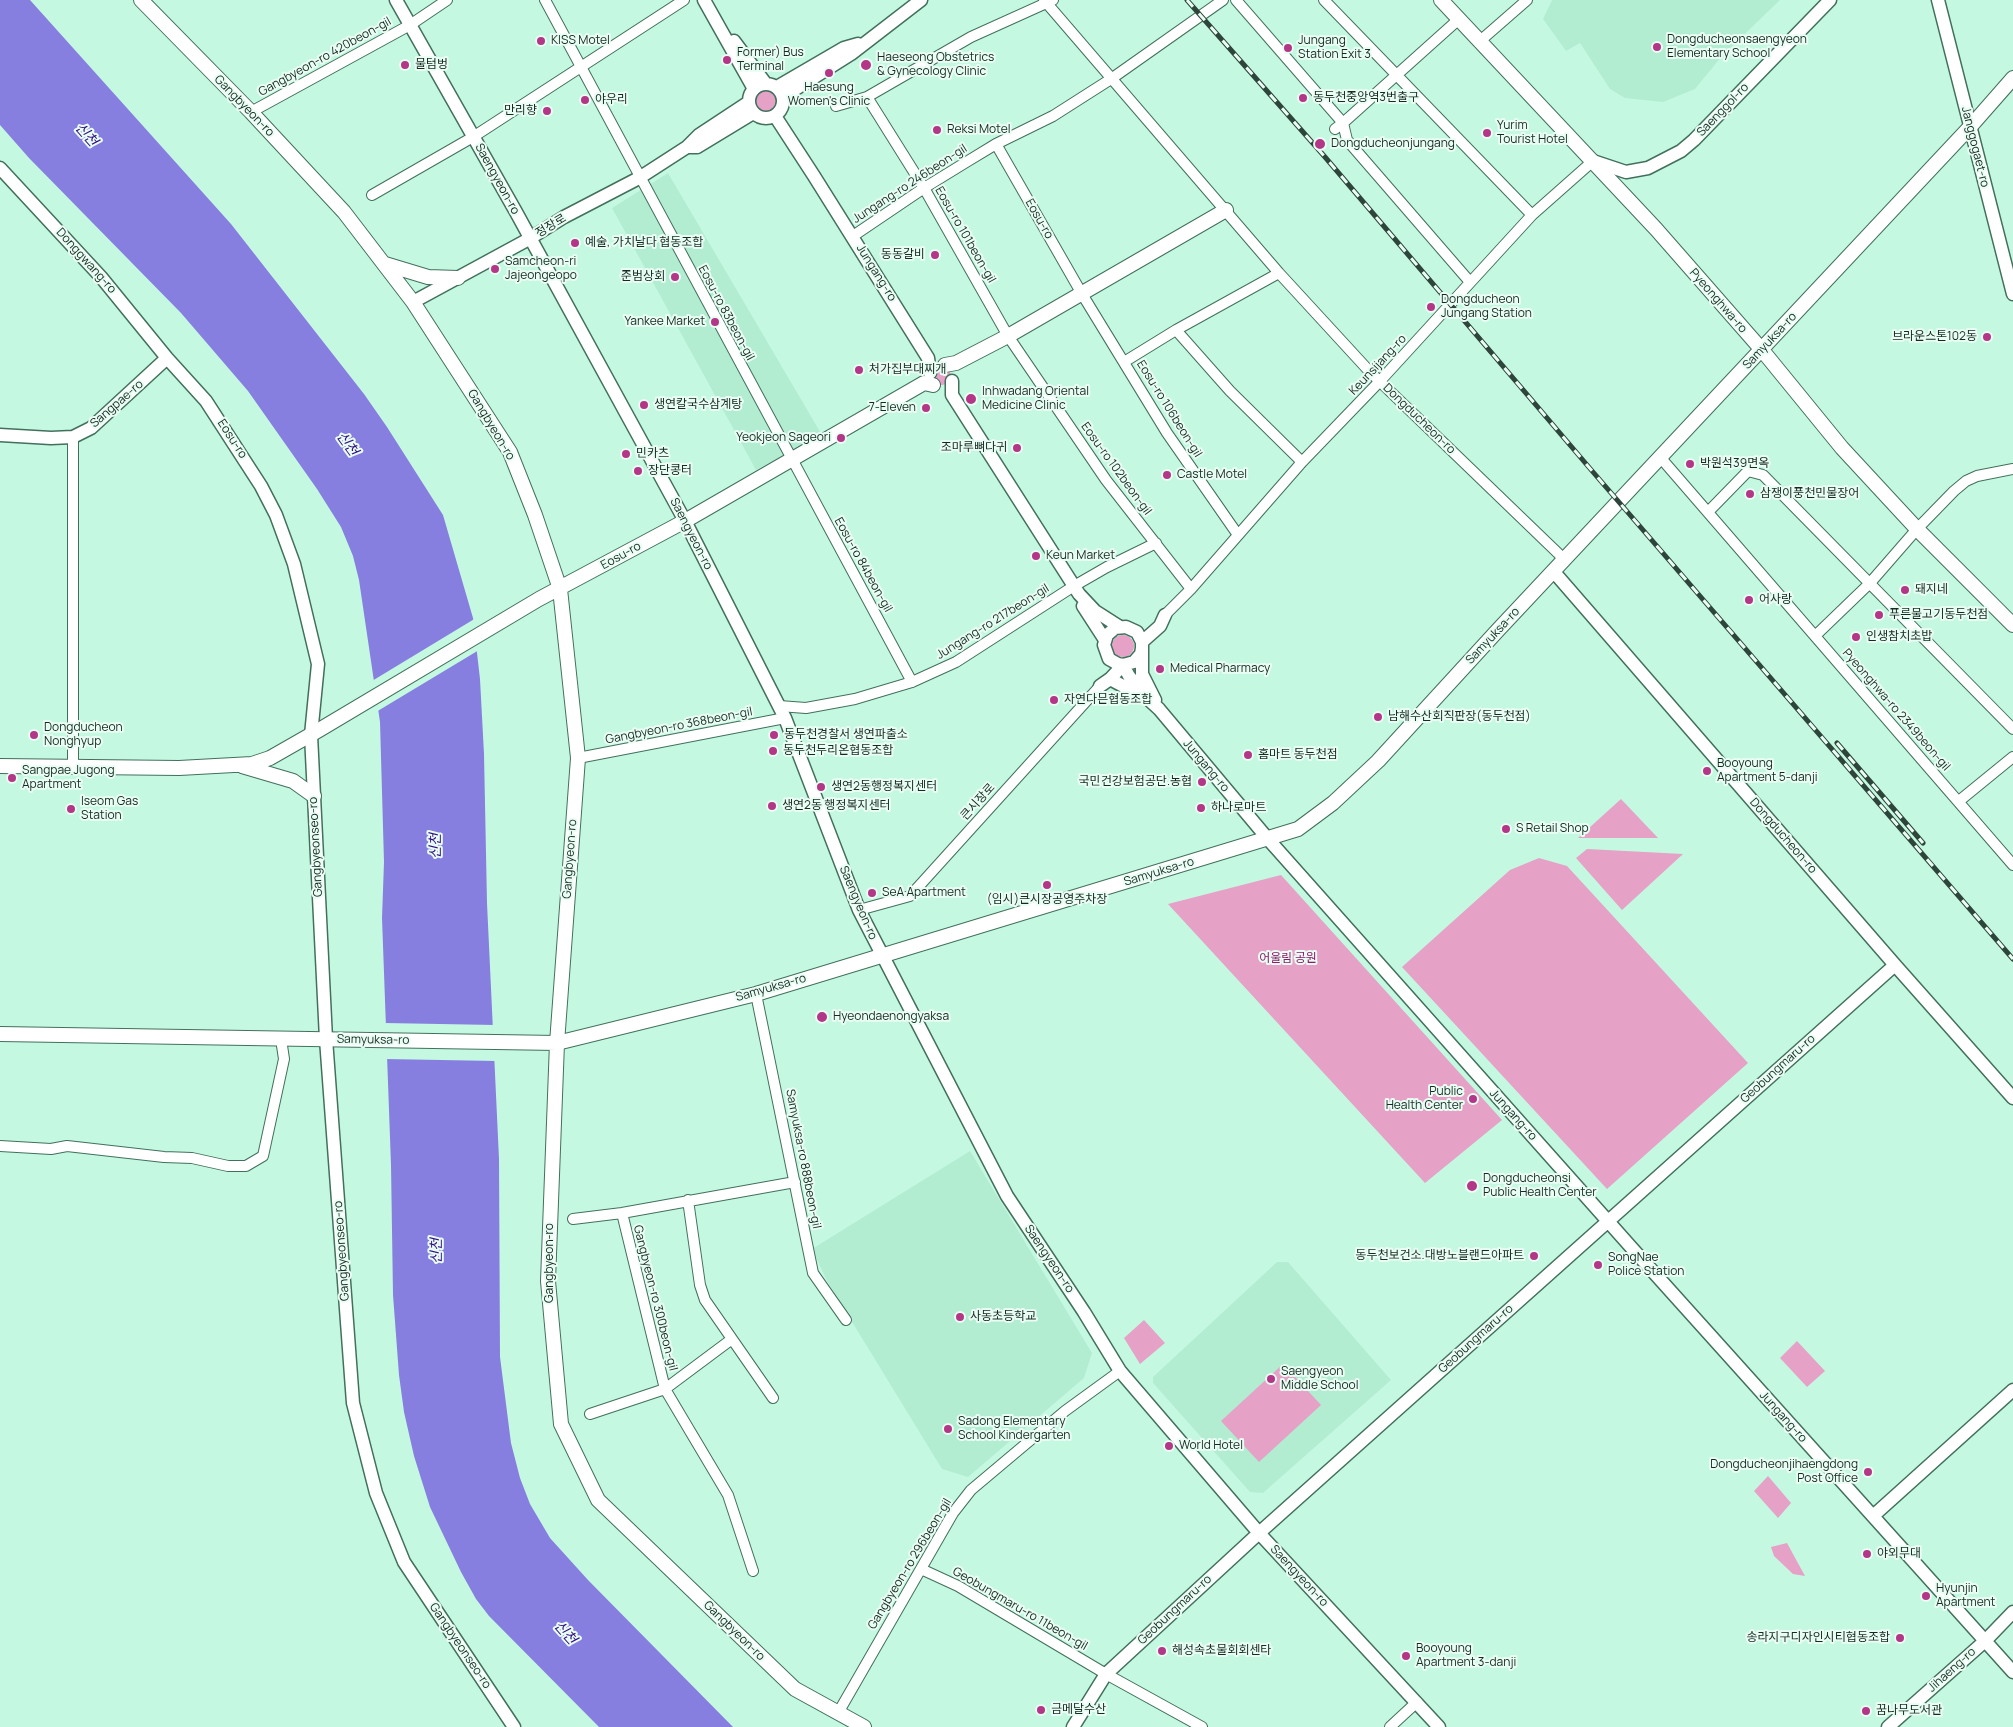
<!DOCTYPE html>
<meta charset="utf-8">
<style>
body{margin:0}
canvas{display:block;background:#c5f8e1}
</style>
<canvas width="2013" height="1727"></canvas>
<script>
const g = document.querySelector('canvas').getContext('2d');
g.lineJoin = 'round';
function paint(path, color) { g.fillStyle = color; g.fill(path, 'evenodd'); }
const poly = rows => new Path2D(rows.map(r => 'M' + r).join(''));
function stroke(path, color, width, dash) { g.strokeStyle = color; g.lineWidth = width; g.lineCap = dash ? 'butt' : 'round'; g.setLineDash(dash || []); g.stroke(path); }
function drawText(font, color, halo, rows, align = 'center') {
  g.font = font + ' Manrope,"Noto Sans KR",sans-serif'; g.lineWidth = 4; g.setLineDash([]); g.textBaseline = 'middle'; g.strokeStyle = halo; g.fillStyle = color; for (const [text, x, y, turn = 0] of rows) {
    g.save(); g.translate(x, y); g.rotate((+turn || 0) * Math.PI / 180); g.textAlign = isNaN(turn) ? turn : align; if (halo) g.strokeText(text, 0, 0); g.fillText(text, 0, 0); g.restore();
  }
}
paint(poly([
 [1552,0,1780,0,1722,56,1695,89,1663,102,1625,98,1610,89,1580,43,1566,51,1543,19],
 [668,173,822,435,756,470,612,208],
 [970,1151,1092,1353,1084,1378,968,1477,942,1469,827,1281,812,1249],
 [1277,1262,1288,1262,1391,1380,1263,1493,1250,1492,1153,1383,1153,1377]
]), '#b2edd2');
paint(poly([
 '756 101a10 10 0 1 1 20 0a10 10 0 1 1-20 0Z',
 '933 376a9 9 0 1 1 18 0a9 9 0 1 1-18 0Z',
 '1112 646a11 11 0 1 1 22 0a11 11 0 1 1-22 0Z',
 [1621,799,1658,838,1578,838],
 [1587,849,1683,854,1622,910,1576,858],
 [1539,858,1567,866,1748,1063,1607,1189,1402,967,1510,870],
 [1281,875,1502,1120,1425,1183,1168,904],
 [1144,1320,1165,1343,1140,1364,1124,1338],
 [1797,1341,1825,1371,1807,1387,1780,1358],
 [1283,1364,1321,1405,1259,1462,1221,1421],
 [1768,1476,1791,1503,1778,1518,1754,1491],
 [1787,1543,1805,1576,1793,1574,1774,1556,1771,1547]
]), '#e5a1c6');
paint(poly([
 [0,0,30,0,231,224,364,394,387,427,443,515,473,618,480,679,484,754,487,903,499,1159,500,1357,511,1443,520,1478,530,1504,550,1538,588,1580,733,1727,599,1727,489,1616,476,1599,461,1572,430,1507,414,1456,404,1412,399,1375,393,1295,391,1165,382,918,384,862,380,722,359,580,353,556,341,527,317,489,248,391,181,313,29,158,0,125]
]), '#877fe0');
paint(poly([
 [476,618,479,650,376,712,372,681],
 [384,1023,495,1025,497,1061,385,1059]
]), '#c5f8e1');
const minor = poly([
 [545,0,912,682],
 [1044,0,1279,273,1370,372,1565,560],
 [1236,0,1343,123,1459,19],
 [1324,0,1532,215],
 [1480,41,1527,0],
 [867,97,924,188,1008,336,1106,480,1191,589],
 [836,106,867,97,971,37,1053,0],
 [251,112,410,25,447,0],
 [1335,129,1343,123,1347,140,1470,282],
 [996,144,1082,294,1167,433,1238,535],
 [372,195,473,137,684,0],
 [853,236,924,188,968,161,996,144,1053,116,1111,79,1223,0],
 [1176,330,1230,391,1302,462],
 [1124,362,1176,330,1279,273],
 [1660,457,2013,865],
 [1708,512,1748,471,1763,475,2013,729],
 [1165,615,1191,589,1302,462,1380,381,1532,215,1593,161],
 [1815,636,1870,583,1917,529,1954,491,1966,481,1977,476,2013,469],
 [779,706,806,708,855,699,912,682,956,662,1074,586,1107,567,1156,543],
 [578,758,785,718],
 [73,767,73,437],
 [1959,801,2013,757],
 [859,910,910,896,1100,686],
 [756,994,813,1273,846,1320],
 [0,1146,51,1149,67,1146,164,1157,192,1158,228,1166,246,1166,263,1156,284,1059,281,1039],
 [688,1200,700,1285,705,1300,773,1398],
 [622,1213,665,1389,728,1495,753,1571],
 [573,1219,622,1213,795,1182],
 [590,1414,665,1389,732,1339],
 [921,1569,958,1586,1106,1674,1202,1727],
 [838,1713,953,1513,971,1490,1065,1411,1120,1371],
 [1390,1727,1417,1702]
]);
const tertiary = poly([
 [396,0,516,212,685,521,785,718,859,910,1007,1196,1084,1312,1120,1371,1259,1533,1439,1727],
 [704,0,754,89],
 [1938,0,2013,294],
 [734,41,766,84],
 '749 101a17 17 0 1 1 34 0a17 17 0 1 1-34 0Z',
 [777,87,844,48,858,44],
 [783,97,851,54,921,0],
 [775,116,814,176,928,358,930,373],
 [690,147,697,147,753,113],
 [1593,161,1626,172,1648,168,1681,151,1694,140,1830,0],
 [0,168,101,277,167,358,206,401,261,486,276,515,294,564,318,664,311,735,314,796,326,1039,353,1403,376,1493,404,1562,514,1727],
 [413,302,529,239,564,217,639,178,687,147,699,135,749,102],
 [952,381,952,395,1079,594,1095,611,1120,627],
 [0,435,51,438,73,437,91,428,167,358],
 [1554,572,1895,965,2013,1098],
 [1083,606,1105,640],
 [1142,642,1160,626,1165,615],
 [1142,648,1141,654,1134,662,1123,665,1118,664,1109,659,1104,645,1107,635,1115,628,1126,627,1137,632,1142,642,1142,674,1155,700],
 [1123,665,1129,676,1147,698,1159,709,1268,839,1630,1246,2013,1672],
 [1110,679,1127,688,1137,686],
 [1100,686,1110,679,1123,665],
 [1873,1516,2013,1390],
 [1073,1727,1106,1674,1259,1533,1895,965],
 [1888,1727,1985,1641,2013,1612]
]);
const secondary = poly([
 [141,0,251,112,344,212,413,302,510,452,535,515,560,589,578,758,557,1043,548,1281,561,1424,598,1500,795,1689,864,1727],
 [1441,0,1656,229,1762,350,1842,448,1917,529,2013,625],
 [385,264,428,277,458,278],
 [945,365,956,363,1008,336,1226,210],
 [0,766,179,768,252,764,270,758,319,730,539,599,685,521,924,383,933,385],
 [242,766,293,781,314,796],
 [0,1034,557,1043,756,994,1298,829,1333,803,1378,761,1498,630,1970,127,2013,78]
]);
stroke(minor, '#42705d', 12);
stroke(tertiary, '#42705d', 15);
stroke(secondary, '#42705d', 16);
stroke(minor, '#fff', 10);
stroke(tertiary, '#fff', 12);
stroke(secondary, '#fff', 14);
const rail = poly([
 [1187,0,1325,157,1593,472,2013,959],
 [1837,743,1923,843]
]);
stroke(rail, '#2d453a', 5);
stroke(rail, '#e9fdf4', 3, [9]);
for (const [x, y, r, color] of [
 [541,41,5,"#b33687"],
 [1657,47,5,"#b33687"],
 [1288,48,5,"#b33687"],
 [727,60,5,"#b33687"],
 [405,65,5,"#b33687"],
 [866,65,6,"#b33687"],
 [829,73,5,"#b33687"],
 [1303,98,5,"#b33687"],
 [585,100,5,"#b33687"],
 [547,111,5,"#b33687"],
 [937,130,5,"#b33687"],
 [1487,133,5,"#b33687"],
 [1320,144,6,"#b33687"],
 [575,243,5,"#b33687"],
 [935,255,5,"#b33687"],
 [495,269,5,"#b33687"],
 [675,277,5,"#b33687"],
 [1431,307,5,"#b33687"],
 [715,322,5,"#b33687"],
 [1987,337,5,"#b33687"],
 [859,370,5,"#b33687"],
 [971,399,6,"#b33687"],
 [644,405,5,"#b33687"],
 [926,408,5,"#b33687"],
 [841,438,5,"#b33687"],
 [1017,448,5,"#b33687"],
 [626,454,5,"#b33687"],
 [1690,464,5,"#b33687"],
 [638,471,5,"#b33687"],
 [1167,475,5,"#b33687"],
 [1750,494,5,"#b33687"],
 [1036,556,5,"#b33687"],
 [1905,590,5,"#b33687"],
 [1749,600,5,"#b33687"],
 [1879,615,5,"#b33687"],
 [1856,637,5,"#b33687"],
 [1160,669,5,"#b33687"],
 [1054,700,5,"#b33687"],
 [1378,717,5,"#b33687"],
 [34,735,5,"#b33687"],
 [774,735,5,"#b33687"],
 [773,751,5,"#b33687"],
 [1248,755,5,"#b33687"],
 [1707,771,5,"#b33687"],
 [12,778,5,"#b33687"],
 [1202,782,5,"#b33687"],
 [821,787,5,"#b33687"],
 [772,806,5,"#b33687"],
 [1201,808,5,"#b33687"],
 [71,809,5,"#b33687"],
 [1506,829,5,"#b33687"],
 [1047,885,5,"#b33687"],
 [872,893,5,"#b33687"],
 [822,1017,6,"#b33687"],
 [1473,1099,5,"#b33687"],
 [1472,1186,6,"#b33687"],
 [1534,1256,5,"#b33687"],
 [1598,1265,5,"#b33687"],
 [960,1317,5,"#b33687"],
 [1271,1379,5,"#b33687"],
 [948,1429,5,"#b33687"],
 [1169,1446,5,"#b33687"],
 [1868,1472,5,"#b33687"],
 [1867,1554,5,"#b33687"],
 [1926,1596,5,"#b33687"],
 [1900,1638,5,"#b33687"],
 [1162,1651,5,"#b33687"],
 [1406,1656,5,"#b33687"],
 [1041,1710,5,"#b33687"],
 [1866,1711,5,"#b33687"]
]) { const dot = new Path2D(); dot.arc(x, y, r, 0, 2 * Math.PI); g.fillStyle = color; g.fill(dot); stroke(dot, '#e9fdf4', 2); }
drawText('12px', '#162a21', '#e9fdf4', [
 ["Dongducheonsaengyeon",1667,40],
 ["Elementary School",1667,54],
 ["KISS Motel",551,41],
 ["Jungang",1298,41],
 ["Station Exit 3",1298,55],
 ["Former) Bus",737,53],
 ["Terminal",737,67],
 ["Haeseong Obstetrics",877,58],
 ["& Gynecology Clinic",877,72],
 ["물텀벙",415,65],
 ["Haesung",829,88,"center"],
 ["Women's Clinic",829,102,"center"],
 ["동두천중앙역3번출구",1313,98],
 ["야우리",595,100],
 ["만리향",537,111,"right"],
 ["Yurim",1497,126],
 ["Tourist Hotel",1497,140],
 ["Reksi Motel",947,130],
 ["Dongducheonjungang",1331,144],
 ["예술, 가치날다 협동조합",585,243],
 ["동동갈비",925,255,"right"],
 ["Samcheon-ri",505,262],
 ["Jajeongeopo",505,276],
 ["준범상회",665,277,"right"],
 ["Dongducheon",1441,300],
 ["Jungang Station",1441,314],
 ["Yankee Market",705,322,"right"],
 ["브라운스톤102동",1977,337,"right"],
 ["처가집부대찌개",869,370],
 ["Inhwadang Oriental",982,392],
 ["Medicine Clinic",982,406],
 ["생연칼국수삼계탕",654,405],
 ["7-Eleven",916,408,"right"],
 ["Yeokjeon Sageori",831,438,"right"],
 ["조마루뼈다귀",1007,448,"right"],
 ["민카츠",636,454],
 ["박원석39면옥",1700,464],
 ["장단콩터",648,471],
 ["Castle Motel",1177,475],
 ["삼쟁이풍천민물장어",1760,494],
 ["Keun Market",1046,556],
 ["돼지네",1915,590],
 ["어사랑",1759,600],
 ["푸른물고기동두천점",1889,615],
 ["인생참치초밥",1866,637],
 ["Medical Pharmacy",1170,669],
 ["자연다믄협동조합",1064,700],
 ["남해수산회직판장(동두천점)",1388,717],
 ["Dongducheon",44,728],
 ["Nonghyup",44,742],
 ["동두천경찰서 생연파출소",784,735],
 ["동두천두리온협동조합",783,751],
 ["홈마트 동두천점",1258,755],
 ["Booyoung",1717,764],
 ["Apartment 5-danji",1717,778],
 ["Sangpae Jugong",22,771],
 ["Apartment",22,785],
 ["국민건강보험공단.농협",1192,782,"right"],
 ["생연2동행정복지센터",831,787],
 ["Iseom Gas",81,802],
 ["Station",81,816],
 ["생연2동 행정복지센터",782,806],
 ["하나로마트",1211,808],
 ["S Retail Shop",1516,829],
 ["SeA Apartment",882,893],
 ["(임시)큰시장공영주차장",1047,900,"center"],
 ["Hyeondaenongyaksa",833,1017],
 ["Public",1463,1092,"right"],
 ["Health Center",1463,1106,"right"],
 ["Dongducheonsi",1483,1179],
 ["Public Health Center",1483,1193],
 ["동두천보건소.대방노블랜드아파트",1524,1256,"right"],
 ["SongNae",1608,1258],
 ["Police Station",1608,1272],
 ["사동초등학교",970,1317],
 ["Saengyeon",1281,1372],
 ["Middle School",1281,1386],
 ["Sadong Elementary",958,1422],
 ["School Kindergarten",958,1436],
 ["World Hotel",1179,1446],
 ["Dongducheonjihaengdong",1858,1465,"right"],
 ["Post Office",1858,1479,"right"],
 ["야외무대",1877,1554],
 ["Hyunjin",1936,1589],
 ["Apartment",1936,1603],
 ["송라지구디자인시티협동조합",1890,1638,"right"],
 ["Booyoung",1416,1649],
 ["Apartment 3-danji",1416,1663],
 ["해성속초물회회센타",1172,1651],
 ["금메달수산",1051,1710],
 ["꿈나무도서관",1876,1711]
], 'left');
drawText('12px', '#162a21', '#e9fdf4', [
 ["Gangbyeon-ro 420beon-gil",325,57,-29],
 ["Gangbyeon-ro",244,106,46],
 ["Saenggol-ro",1723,110,-46],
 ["Janggogaet-ro",1975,147,76],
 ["Saengyeon-ro",497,179,61],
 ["Jungang-ro 246beon-gil",910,184,-33],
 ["Eosu-ro",1039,219,60],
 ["정장로",551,226,-31],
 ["Eosu-ro 101beon-gil",965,235,60],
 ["Donggwang-ro",86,261,48],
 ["Jungang-ro",876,273,58],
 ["Pyeonghwa-ro",1718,301,49],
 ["Eosu-ro 83beon-gil",726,313,62],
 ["Samyuksa-ro",1770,341,-47],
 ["Keunsijang-ro",1378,365,-47],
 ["Sangpae-ro",117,404,-41],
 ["Eosu-ro 106beon-gil",1169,409,58],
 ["Dongducheon-ro",1419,419,44],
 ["Gangbyeon-ro",491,425,59],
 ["Eosu-ro",232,439,57],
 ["Eosu-ro 102beon-gil",1116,469,54],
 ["Saengyeon-ro",691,534,63],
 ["Eosu-ro",621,556,-29],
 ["Eosu-ro 84beon-gil",863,565,61],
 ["Jungang-ro 217beon-gil",993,622,-32],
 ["Samyuksa-ro",1493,636,-47],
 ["Pyeonghwa-ro 2349beon-gil",1896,710,49],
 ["Gangbyeon-ro 368beon-gil",679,726,-11],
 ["Jungang-ro",1206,766,50],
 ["큰시장로",978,802,-48],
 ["Dongducheon-ro",1783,836,49],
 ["Gangbyeonseo-ro",316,847,-93],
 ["Gangbyeon-ro",570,859,-86],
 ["Samyuksa-ro",1159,872,-17],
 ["Saengyeon-ro",858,903,67],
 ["Samyuksa-ro",771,988,-16],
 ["Samyuksa-ro",373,1040,1],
 ["Geobungmaru-ro",1778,1069,-42],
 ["Jungang-ro",1513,1115,48],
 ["Samyuksa-ro 888beon-gil",803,1159,79],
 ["Gangbyeonseo-ro",342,1251,-94],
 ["Saengyeon-ro",1049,1259,56],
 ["Gangbyeon-ro",550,1263,-90],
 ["Gangbyeon-ro 300beon-gil",655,1298,76],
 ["Geobungmaru-ro",1476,1339,-42],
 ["Jungang-ro",1783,1417,48],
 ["Gangbyeon-ro 296beon-gil",910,1564,-59],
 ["Saengyeon-ro",1299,1576,47],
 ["Geobungmaru-ro 11beon-gil",1020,1609,30],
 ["Geobungmaru-ro",1175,1610,-43],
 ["Gangbyeon-ro",734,1631,44],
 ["Gangbyeonseo-ro",460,1646,56],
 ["Jihaeng-ro",1952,1670,-42]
]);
drawText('12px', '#91196a', '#e9fdf4', [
 ["어울림 공원",1288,959]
]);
drawText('italic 14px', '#320c83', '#e9fdf4', [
 ["신천",86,135,48],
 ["신천",347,444,54],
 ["신천",436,846,-90],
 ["신천",437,1251,-90],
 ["신천",565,1633,48]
]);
</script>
